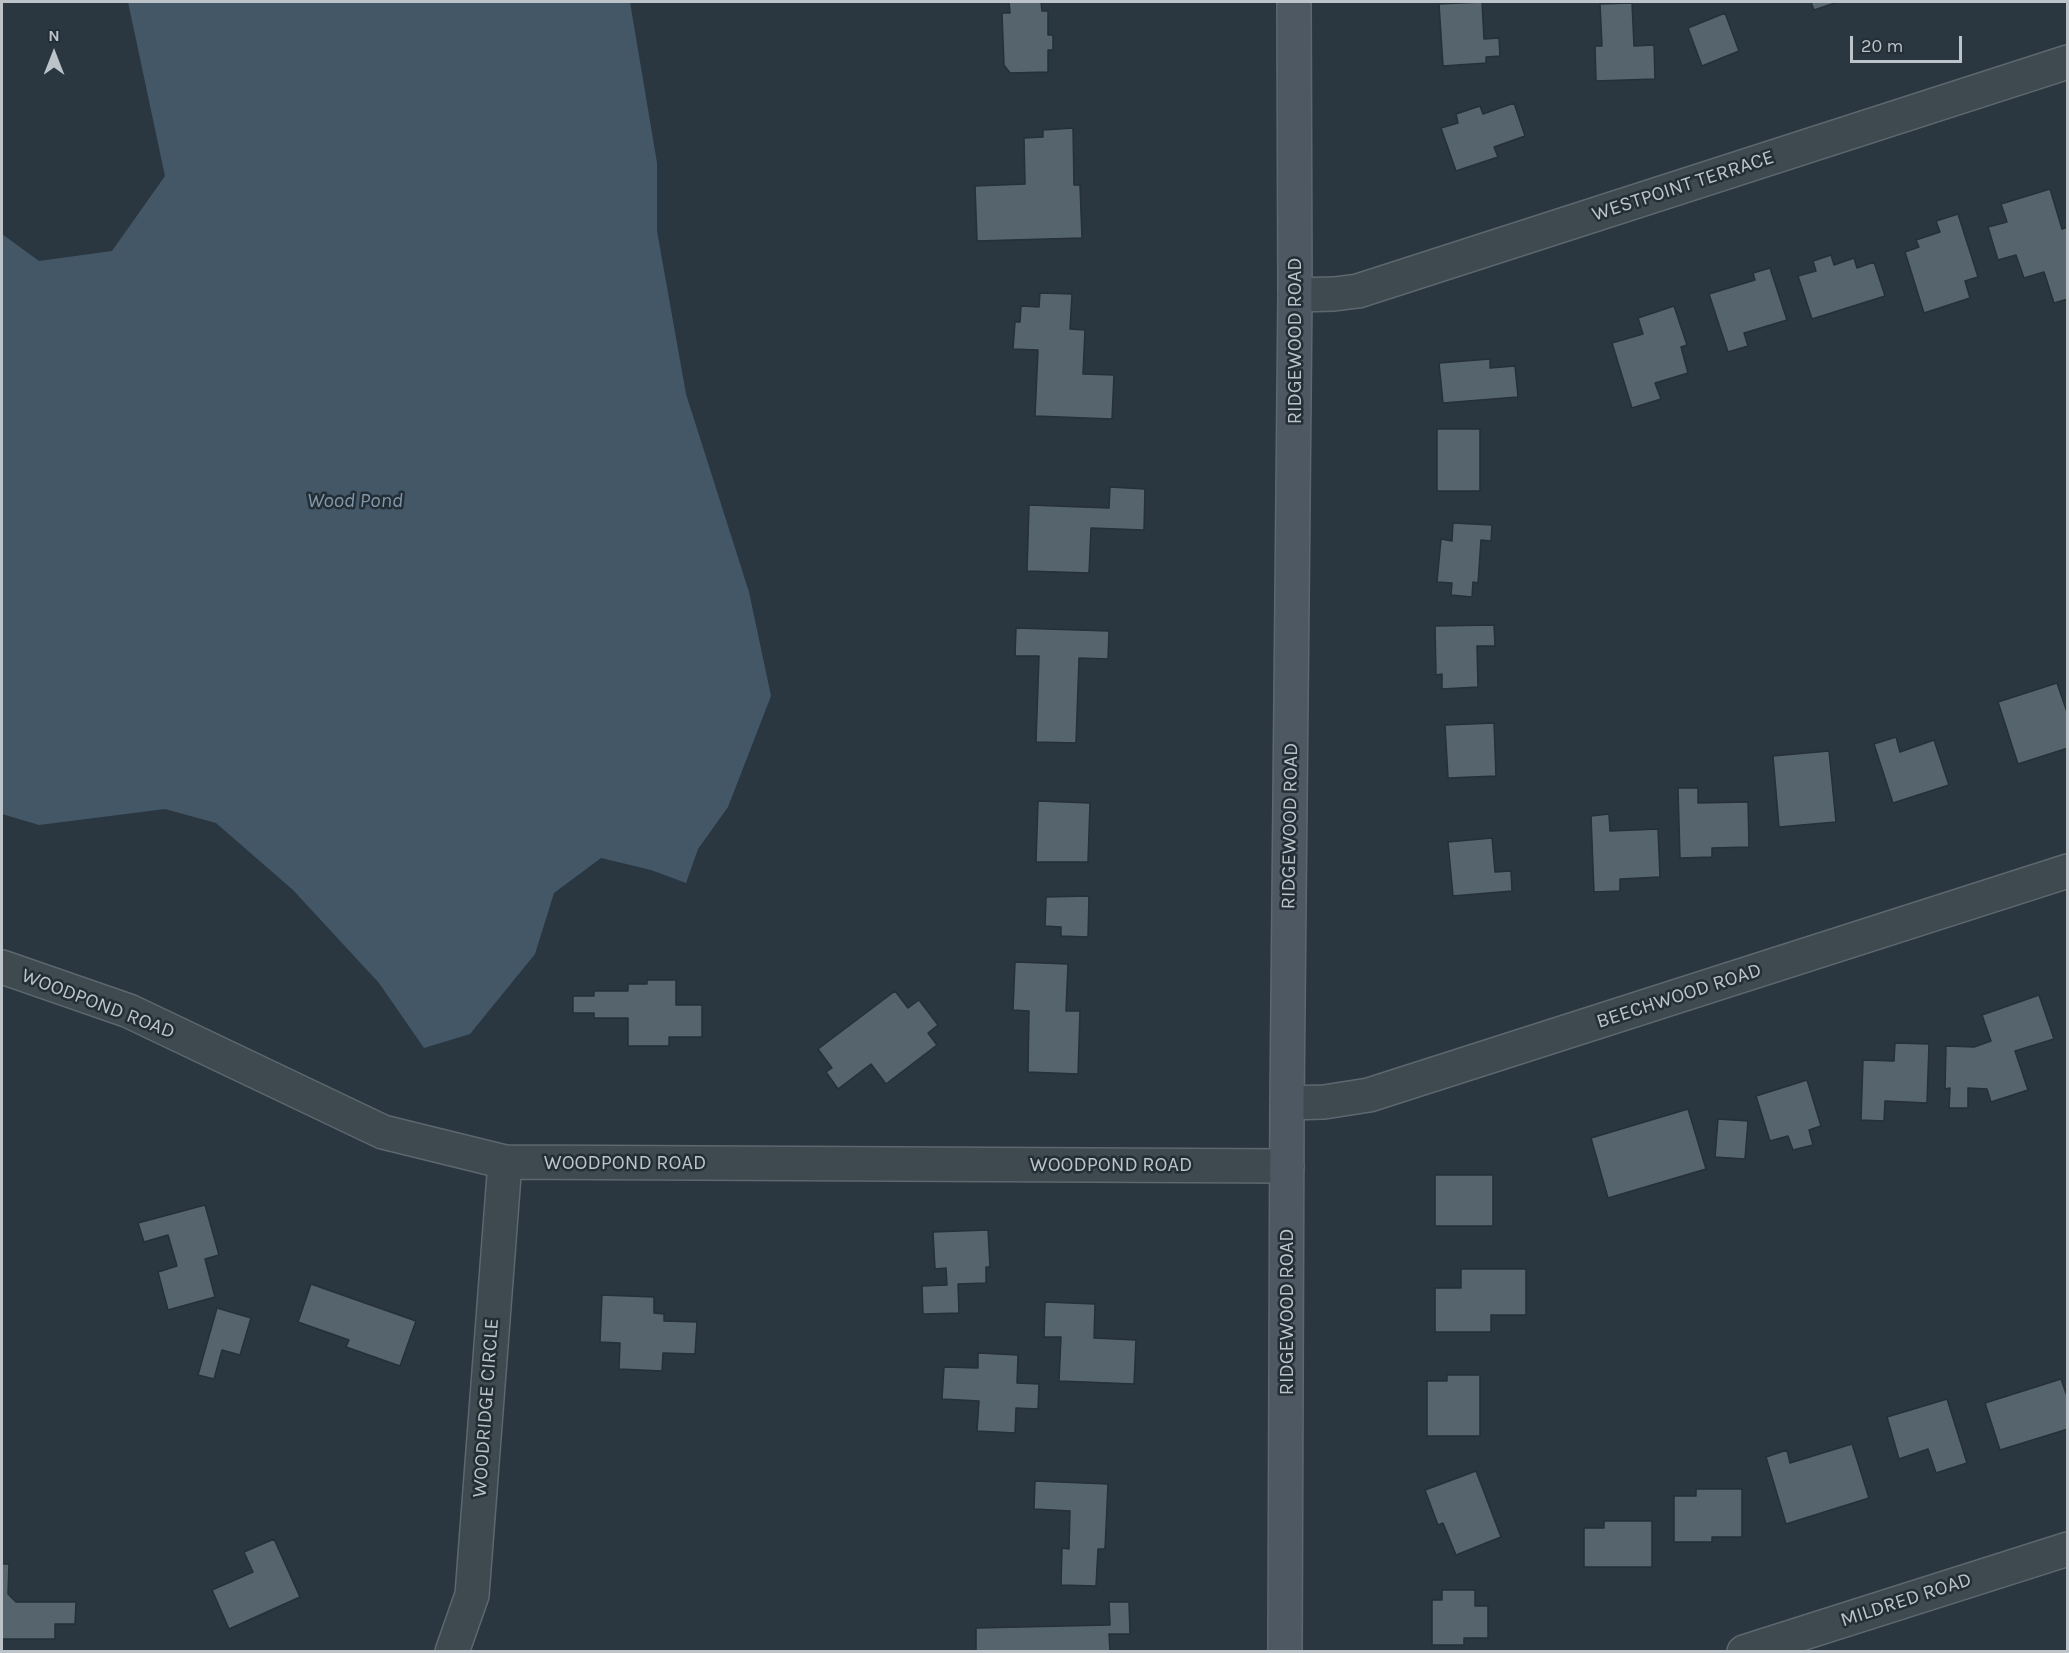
<!DOCTYPE html>
<style>
body{margin:0}
#map{position:relative;width:2069px;height:1653px;overflow:hidden;background:#2b3740;font-family:Karla,sans-serif}
canvas{display:block}
.frame{position:absolute;inset:0;border:3px solid #bcc4ca;pointer-events:none}
.north{position:absolute;left:24px;top:24px;width:60px;height:60px;-webkit-text-stroke:4px #232e36;paint-order:stroke;rotate:0deg;font-size:16px;font-weight:700;line-height:24px;text-align:center;color:#bcc4ca}
.north::after{content:'';display:block;margin:auto;width:21px;height:27px;background:#bcc4ca;clip-path:polygon(50% 0,100% 100%,50% 72%,0 100%)}
.scale{position:absolute;left:1850px;top:36px;width:112px;height:27px;box-sizing:border-box;border:3px solid #bcc4ca;border-top:0;padding-left:8px;font-size:18px;line-height:21px;white-space:nowrap;color:#bcc4ca;-webkit-text-stroke:4px #232e36;paint-order:stroke}
</style>
<div id="map">
<canvas width="2069" height="1653"></canvas>
<div class="frame"></div>
<div class="north">N</div>
<div class="scale">20 m</div>
</div>
<script>
const g = document.querySelector('canvas').getContext('2d');
g.lineJoin = 'round';
function paint(path, color) { g.fillStyle = color; g.fill(path, 'evenodd'); }
const poly = rows => new Path2D(rows.map(r => 'M' + r).join(''));
function stroke(path, color, width, dash) { g.strokeStyle = color; g.lineWidth = width; g.lineCap = dash ? 'butt' : 'round'; g.setLineDash(dash || []); g.stroke(path); }
function drawText(font, color, halo, rows, align = 'center') {
  g.font = font + ' Karla,sans-serif'; g.lineWidth = 5; g.setLineDash([]); g.textBaseline = 'middle'; g.strokeStyle = halo; g.fillStyle = color; for (const [text, x, y, turn = 0] of rows) {
    g.save(); g.translate(x, y); g.rotate((+turn || 0) * Math.PI / 180); g.textAlign = isNaN(turn) ? turn : align; if (halo) g.strokeText(text, 0, 0); g.fillText(text, 0, 0); g.restore();
  }
}
paint(poly([
 [128,2,630,2,657,163,657,231,686,394,749,592,771,696,728,807,698,849,686,883,651,870,601,858,554,893,535,954,470,1034,424,1048,379,983,293,890,216,823,165,809,39,825,2,814,2,234,39,261,112,251,165,176]
]), '#435767');
const building = poly([
 [1009,2,1041,2,1042,11,1048,11,1048,35,1053,35,1053,50,1048,50,1048,72,1010,73,1004,65,1002,13,1010,13,1009,2],
 [1482,2,1484,39,1499,38,1500,56,1486,57,1486,63,1443,66,1439,4,1482,2],
 [1811,2,1838,2,1814,10,1811,2],
 [1632,3,1634,46,1654,45,1655,79,1596,81,1595,46,1602,46,1600,4,1632,3],
 [1725,13,1739,51,1702,66,1688,28,1725,13],
 [1514,103,1525,136,1494,147,1498,157,1456,171,1441,128,1458,123,1456,114,1480,106,1483,114,1514,103],
 [1073,128,1074,185,1080,185,1082,238,977,241,975,186,1025,184,1024,138,1043,137,1043,130,1073,128],
 [2050,189,2062,229,2068,227,2068,299,2054,303,2044,272,2024,278,2016,255,1998,260,1988,227,2007,222,2001,204,2050,189],
 [1958,214,1978,277,1965,281,1970,298,1924,313,1905,252,1919,247,1916,240,1940,232,1936,221,1958,214],
 [1831,255,1834,265,1854,258,1857,268,1874,262,1885,296,1812,319,1798,276,1816,271,1813,261,1831,255],
 [1770,268,1787,320,1744,333,1748,346,1728,352,1709,294,1755,280,1753,273,1770,268],
 [1040,293,1072,294,1070,329,1085,330,1083,374,1114,375,1112,419,1035,416,1038,350,1013,349,1015,322,1020,322,1021,306,1039,307,1040,293],
 [1674,306,1687,345,1681,347,1688,373,1655,383,1661,399,1632,408,1612,343,1643,334,1638,318,1674,306],
 [1490,359,1490,368,1515,366,1518,397,1443,403,1439,363,1490,359],
 [1437,429,1480,429,1480,491,1437,491,1437,429],
 [1110,487,1145,489,1144,530,1091,528,1089,573,1027,571,1029,505,1109,508,1110,487],
 [1453,523,1492,525,1491,541,1481,540,1478,583,1473,582,1472,597,1451,595,1452,583,1437,582,1441,539,1452,541,1453,523],
 [1494,625,1495,646,1477,646,1478,687,1442,689,1442,674,1436,675,1435,626,1494,625],
 [1016,628,1109,631,1108,659,1079,658,1076,743,1036,742,1039,656,1015,656,1016,628],
 [2057,683,2068,715,2068,748,2018,764,1998,702,2057,683],
 [1494,723,1496,776,1448,778,1445,725,1494,723],
 [1896,737,1900,752,1934,740,1949,785,1893,803,1874,744,1896,737],
 [1829,751,1836,822,1779,827,1773,756,1829,751],
 [1678,788,1698,788,1698,803,1748,802,1749,847,1712,848,1712,857,1680,858,1678,788],
 [1038,801,1090,803,1088,862,1036,862,1038,801],
 [1609,814,1610,831,1658,829,1660,877,1620,879,1620,891,1594,892,1591,816,1609,814],
 [1492,838,1495,872,1511,871,1512,891,1453,896,1448,842,1492,838],
 [1089,896,1088,937,1061,936,1061,927,1045,926,1046,897,1089,896],
 [1015,962,1068,964,1066,1011,1080,1011,1078,1074,1028,1072,1029,1011,1013,1010,1015,962],
 [647,980,676,980,676,1005,702,1005,702,1037,669,1037,669,1046,628,1046,628,1018,594,1018,594,1013,573,1013,573,996,594,996,594,991,628,991,628,984,647,984,647,980],
 [895,991,908,1008,919,1000,938,1025,928,1033,937,1045,886,1084,871,1064,838,1089,826,1072,832,1068,818,1049,895,991],
 [2039,995,2054,1039,2015,1051,2028,1090,1991,1102,1987,1089,1968,1088,1968,1108,1949,1108,1950,1088,1945,1089,1946,1046,1974,1047,1991,1041,1982,1015,2039,995],
 [1895,1043,1929,1044,1927,1103,1885,1101,1884,1121,1861,1120,1863,1060,1894,1061,1895,1043],
 [1807,1080,1821,1126,1809,1130,1813,1145,1793,1150,1788,1136,1770,1141,1756,1096,1807,1080],
 [1688,1109,1706,1169,1608,1198,1591,1138,1688,1109],
 [1718,1119,1748,1121,1745,1159,1715,1157,1718,1119],
 [1435,1175,1493,1175,1493,1226,1435,1226,1435,1175],
 [205,1205,219,1255,205,1259,215,1297,168,1310,158,1272,177,1266,168,1235,144,1242,138,1223,205,1205],
 [988,1230,990,1267,986,1267,986,1283,958,1284,959,1313,923,1314,922,1286,947,1285,946,1268,935,1269,933,1232,988,1230],
 [1461,1269,1526,1269,1526,1315,1491,1315,1491,1332,1435,1332,1435,1288,1461,1288,1461,1269],
 [311,1284,416,1321,400,1366,346,1347,349,1340,298,1322,311,1284],
 [602,1295,654,1297,654,1313,664,1314,664,1321,697,1322,695,1354,663,1353,662,1371,619,1369,620,1343,600,1342,602,1295],
 [1045,1302,1095,1304,1094,1338,1136,1340,1134,1384,1059,1381,1061,1337,1044,1337,1045,1302],
 [217,1308,251,1318,240,1355,222,1350,214,1379,198,1375,217,1308],
 [978,1353,1018,1355,1017,1383,1039,1384,1038,1409,1016,1408,1015,1433,977,1431,979,1401,942,1399,944,1367,978,1368,978,1353],
 [1447,1375,1480,1375,1480,1436,1427,1436,1427,1381,1447,1381,1447,1375],
 [2061,1379,2068,1399,2068,1429,2000,1450,1985,1403,2061,1379],
 [1947,1399,1967,1463,1936,1473,1928,1449,1899,1459,1887,1417,1947,1399],
 [1852,1444,1869,1498,1786,1524,1766,1457,1787,1450,1790,1463,1852,1444],
 [1476,1471,1501,1537,1456,1555,1443,1523,1438,1525,1425,1490,1476,1471],
 [1035,1481,1108,1484,1105,1549,1098,1549,1096,1586,1061,1585,1062,1548,1069,1549,1070,1511,1034,1509,1035,1481],
 [1696,1489,1742,1489,1742,1537,1712,1537,1712,1542,1674,1542,1674,1496,1696,1496,1696,1489],
 [1604,1521,1652,1521,1652,1567,1584,1567,1584,1528,1604,1528,1604,1521],
 [274,1539,300,1597,229,1629,212,1590,253,1572,244,1552,274,1539],
 [2,1564,9,1564,8,1594,16,1602,76,1602,75,1624,55,1624,55,1639,2,1639,2,1564],
 [1442,1590,1475,1590,1475,1606,1488,1606,1488,1638,1464,1638,1464,1645,1432,1645,1432,1600,1442,1600,1442,1590],
 [1109,1602,1129,1602,1130,1634,1109,1634,1110,1652,976,1652,976,1628,1110,1625,1109,1602]
]);
paint(building, '#56646d');
stroke(building, '#253038', 1.5);
const minor = poly([
 [1295,295,1334,294,1358,291,2068,62],
 [2,967,129,1011,383,1132,505,1162,1287,1166],
 [1287,1103,1324,1102,1369,1095,2068,871],
 [452,1652,472,1595,505,1162],
 [1744,1652,2068,1549]
]);
const secondary = poly([
 [1285,1652,1287,1103,1295,295,1294,2]
]);
stroke(minor, '#5d676e', 36);
stroke(secondary, '#5d676e', 36);
stroke(minor, '#3f4950', 33);
stroke(secondary, '#4d5863', 33);
drawText('20px', '#bcc4ca', '#232e36', [
 ["WESTPOINT TERRACE",1683,186,-18],
 ["RIDGEWOOD ROAD",1295,341,-90],
 ["RIDGEWOOD ROAD",1290,826,-89],
 ["BEECHWOOD ROAD",1679,996,-18],
 ["WOODPOND ROAD",98,1004,21],
 ["WOODPOND ROAD",625,1163],
 ["WOODPOND ROAD",1111,1165],
 ["RIDGEWOOD ROAD",1287,1312,-90],
 ["WOODRIDGE CIRCLE",486,1408,-86],
 ["MILDRED ROAD",1906,1600,-18]
]);
drawText('italic 21px', '#8197a9', '#232e36', [
 ["Wood Pond",355,501]
]);
</script>
